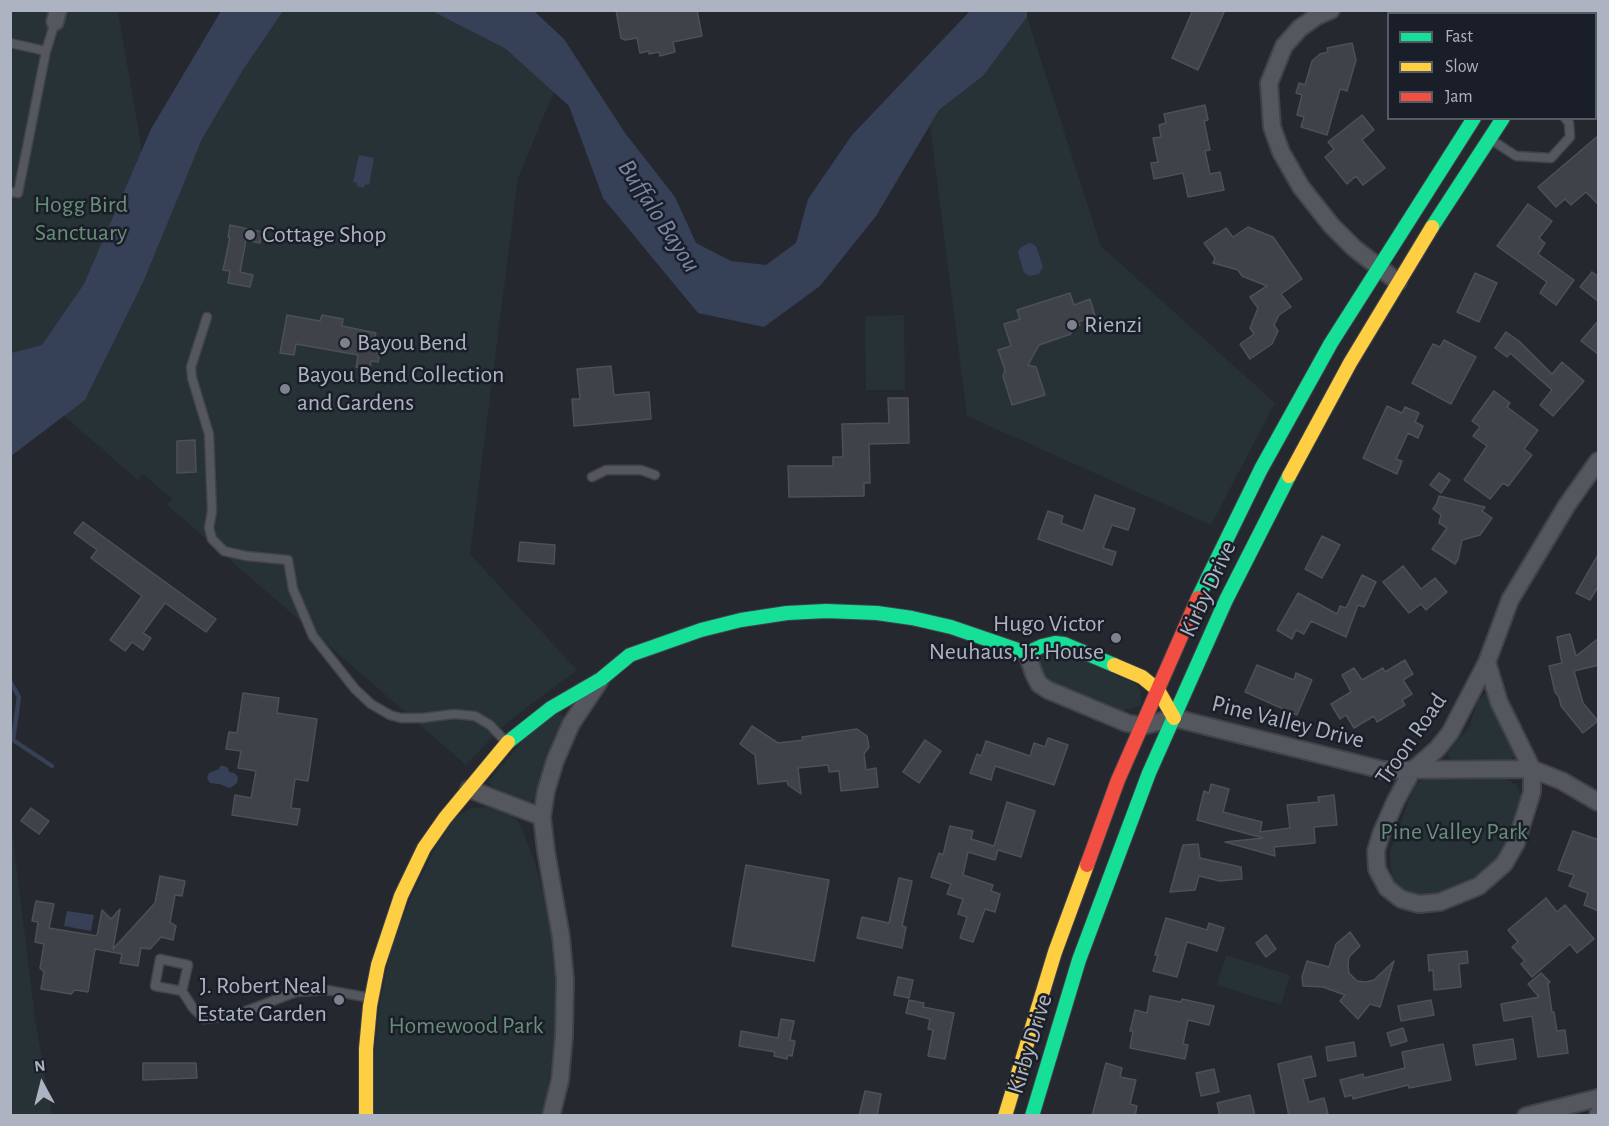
<!DOCTYPE html>
<style>
body{margin:0}
#map{position:relative;width:1609px;height:1126px;overflow:hidden;background:#25282f;font-family:"Alegreya Sans",sans-serif}
canvas{display:block}
.frame{position:absolute;inset:0;border:12px solid #aeb3c1;pointer-events:none}
.legend{position:absolute;left:1387px;top:12px;width:210px;height:108px;box-sizing:border-box;background:#1a1e28;border:2px solid #555a65;margin:0;padding:8px 10px;list-style:none;font-size:18px;color:#aeb3c1}
.legend li{display:flex;align-items:center;gap:12px;height:30px}
.legend b{width:30px;border:2px solid #555a65}
.north{position:absolute;left:12px;top:1054px;width:60px;height:60px;-webkit-text-stroke:4px #1a1e28;paint-order:stroke;rotate:353deg;font-size:16px;font-weight:700;line-height:24px;text-align:center;color:#aeb3c1}
.north::after{content:'';display:block;margin:auto;width:21px;height:27px;background:#aeb3c1;clip-path:polygon(50% 0,100% 100%,50% 72%,0 100%)}
</style>
<div id="map">
<canvas width="1609" height="1126"></canvas>
<div class="frame"></div>
<ul class="legend">
<li><b style="height:8px;background:#16e098"></b>Fast</li>
<li><b style="height:8px;background:#ffcf43"></b>Slow</li>
<li><b style="height:8px;background:#f24e42"></b>Jam</li>
</ul>
<div class="north">N</div>
</div>
<script>
const g = document.querySelector('canvas').getContext('2d');
g.lineJoin = 'round';
function paint(path, color) { g.fillStyle = color; g.fill(path, 'evenodd'); }
const poly = rows => new Path2D(rows.map(r => 'M' + r).join(''));
function stroke(path, color, width, dash) { g.strokeStyle = color; g.lineWidth = width; g.lineCap = dash ? 'butt' : 'round'; g.setLineDash(dash || []); g.stroke(path); }
function drawText(font, color, halo, rows, align = 'center') {
  g.font = font + ' "Alegreya Sans",sans-serif'; g.lineWidth = 5; g.setLineDash([]); g.textBaseline = 'middle'; g.strokeStyle = halo; g.fillStyle = color; for (const [text, x, y, turn = 0] of rows) {
    g.save(); g.translate(x, y); g.rotate((+turn || 0) * Math.PI / 180); g.textAlign = isNaN(turn) ? turn : align; if (halo) g.strokeText(text, 0, 0); g.fillText(text, 0, 0); g.restore();
  }
}
paint(poly([
 [10,11,118,11,154,221,180,192,202,139,243,70,283,11,432,11,506,49,556,87,518,178,470,554,577,670,518,714,501,728,466,765,167,505,172,499,143,474,138,480,58,411,11,446],
 [1027,17,1101,246,1275,403,1211,525,967,416,930,126,939,110,983,76],
 [904,315,905,390,866,390,865,316],
 [1061,651,1136,684,1141,692,1141,705,1121,711,1049,681,1041,672,1039,661,1042,654],
 [1485,694,1492,700,1496,716,1513,747,1515,755,1511,760,1451,759,1447,753,1470,726,1477,701],
 [562,714,565,720,545,765,538,798,529,802,491,786,488,782,526,737,554,715],
 [1424,778,1506,779,1518,786,1521,797,1506,848,1490,872,1441,896,1413,898,1397,890,1391,871,1390,852,1414,786],
 [488,807,511,814,520,824,535,863,549,915,555,982,555,1034,548,1089,541,1115,374,1116,373,1066,380,1001,392,944,414,891,437,844,455,818,471,808],
 [10,814,35,1018,52,1115,11,1115],
 [1226,955,1290,975,1281,1005,1217,985]
]), '#263236');
paint(poly([
 [221,11,283,11,243,70,202,139,144,280,85,400,11,456,11,353,42,345,84,284,151,129],
 [432,11,534,11,564,39,625,133,675,197,696,243,731,261,766,265,796,243,808,199,852,135,970,11,1027,11,1027,17,983,76,939,110,876,216,820,286,764,327,698,313,603,198,569,106,506,49],
 [359,155,374,158,369,185,365,184,364,188,357,186,357,183,353,182],
 [1030,243,1036,246,1043,267,1039,274,1030,276,1024,273,1018,252,1021,247],
 [220,766,224,766,228,768,229,772,234,773,238,777,237,783,233,786,230,788,219,784,210,783,207,778,209,773,219,769],
 [67,911,94,915,91,931,64,926]
]), '#364057');
stroke(poly([
 [10,681,19,697,13,740,52,766]
]), '#364057', 4.5);
const building = poly([
 [616,10,697,10,702,36,673,42,675,52,660,56,659,52,649,54,649,51,640,53,637,38,625,40,621,38,616,10],
 [1193,10,1225,10,1198,70,1172,58,1193,10],
 [1352,43,1356,60,1347,91,1340,89,1327,135,1301,127,1304,117,1297,115,1302,95,1296,93,1299,83,1305,85,1312,61,1320,54,1328,52,1327,48,1352,43],
 [1205,105,1208,120,1204,121,1210,150,1205,151,1210,174,1220,172,1224,190,1188,197,1183,173,1154,179,1151,163,1158,162,1153,138,1161,137,1159,125,1166,123,1164,114,1205,105],
 [1362,115,1374,130,1362,140,1385,168,1363,185,1356,176,1347,184,1325,157,1334,149,1328,142,1362,115],
 [1599,135,1599,205,1586,192,1571,205,1565,199,1556,207,1538,187,1599,135],
 [1528,204,1552,221,1539,238,1545,243,1538,254,1574,280,1556,305,1540,293,1547,282,1497,246,1528,204],
 [230,225,262,232,260,243,246,240,240,272,253,275,250,287,228,283,230,271,223,270,230,237,228,237,230,225],
 [1248,227,1273,237,1302,279,1281,294,1291,307,1279,315,1274,325,1278,331,1272,344,1250,359,1240,344,1254,334,1250,328,1258,308,1250,297,1267,286,1242,276,1238,270,1213,263,1215,258,1204,243,1226,228,1233,237,1248,227],
 [1592,272,1599,277,1599,302,1580,287,1592,272],
 [1475,273,1497,283,1479,322,1457,312,1475,273],
 [1070,293,1074,305,1090,299,1095,316,1078,322,1080,325,1069,328,1071,334,1039,345,1028,365,1036,367,1045,395,1012,405,1003,376,1005,370,998,350,1011,346,1004,324,1020,319,1017,310,1070,293],
 [287,315,320,321,322,315,343,319,342,326,376,333,374,340,383,341,378,362,371,361,370,370,356,367,358,355,296,344,294,355,280,353,287,315],
 [1599,320,1599,355,1581,341,1599,320],
 [1506,332,1519,341,1552,374,1562,362,1584,381,1553,416,1540,405,1552,390,1510,353,1507,357,1495,348,1506,332],
 [1444,340,1476,357,1451,404,1412,383,1433,344,1440,347,1444,340],
 [611,366,614,395,649,392,651,419,574,426,572,399,580,399,577,369,611,366],
 [1494,391,1510,403,1507,407,1538,430,1524,449,1532,455,1508,486,1503,483,1490,499,1464,480,1487,446,1473,436,1480,427,1472,421,1494,391],
 [888,398,908,398,909,443,869,444,870,483,864,483,864,496,789,497,788,466,833,466,833,457,843,457,842,424,889,423,888,398],
 [1387,406,1402,413,1405,407,1419,413,1415,422,1423,426,1418,438,1408,433,1396,459,1402,461,1397,474,1363,458,1387,406],
 [195,440,196,472,177,473,177,441,195,440],
 [1439,473,1450,480,1441,493,1430,485,1439,473],
 [1095,495,1135,509,1128,530,1112,525,1103,548,1116,552,1112,565,1038,539,1048,511,1063,516,1061,523,1083,531,1095,495],
 [1439,496,1485,507,1482,511,1492,518,1480,535,1462,540,1458,559,1455,564,1432,549,1447,528,1439,523,1441,515,1433,509,1437,503,1439,496],
 [83,522,216,619,206,632,165,603,143,633,151,638,143,650,132,642,125,651,110,640,142,596,91,558,97,550,74,533,83,522],
 [1322,536,1340,545,1322,578,1305,569,1322,536],
 [520,542,555,545,554,564,518,561,520,542],
 [1599,553,1599,585,1590,600,1576,593,1599,553],
 [1403,566,1421,589,1435,578,1447,592,1426,610,1421,604,1409,613,1383,582,1403,566],
 [1362,575,1376,582,1364,607,1358,605,1346,637,1311,621,1304,634,1296,630,1292,639,1277,630,1298,593,1337,614,1340,606,1346,608,1362,575],
 [1570,634,1576,656,1599,638,1599,665,1574,671,1583,703,1598,721,1583,733,1561,706,1559,697,1555,692,1549,666,1562,663,1557,637,1570,634],
 [1405,660,1413,674,1403,680,1412,694,1402,700,1405,705,1377,722,1374,716,1354,728,1346,715,1340,719,1331,704,1351,692,1342,675,1354,668,1362,680,1383,668,1385,672,1405,660],
 [1257,665,1294,680,1296,673,1312,680,1297,715,1245,692,1257,665],
 [243,693,279,698,277,713,317,719,308,781,295,779,291,808,300,809,297,825,232,815,235,795,251,798,256,771,238,768,241,751,226,749,229,732,237,733,243,693],
 [752,726,778,743,803,740,802,737,857,729,867,736,869,747,864,754,866,770,876,768,878,787,841,791,839,771,829,772,828,765,798,768,801,794,788,785,787,781,758,784,755,755,740,744,752,726],
 [1048,738,1068,745,1054,785,995,766,991,780,970,773,977,754,981,756,986,741,1030,756,1034,743,1045,747,1048,738],
 [925,740,941,751,919,783,903,772,925,740],
 [1211,784,1229,789,1223,812,1262,822,1260,832,1290,828,1287,805,1319,802,1318,797,1334,795,1337,825,1314,827,1315,843,1274,847,1275,856,1225,842,1263,838,1197,820,1204,791,1209,793,1211,784],
 [1007,802,1035,811,1021,857,998,850,995,860,968,852,963,875,993,885,991,891,1000,894,995,912,985,909,973,942,960,938,967,917,958,914,963,899,947,894,951,884,931,877,939,853,943,855,950,826,973,831,971,839,994,846,1007,802],
 [31,808,49,821,39,834,21,821,31,808],
 [1573,831,1599,840,1599,911,1584,905,1588,893,1569,886,1574,875,1558,870,1573,831],
 [1198,844,1200,858,1241,867,1242,879,1220,881,1199,876,1195,890,1170,892,1183,845,1198,844],
 [746,865,829,880,814,961,732,946,746,865],
 [160,876,185,881,182,896,175,895,170,922,176,926,173,940,161,937,150,949,141,948,138,966,120,963,122,954,95,949,88,992,75,990,71,994,41,989,44,972,40,968,44,944,35,942,38,922,32,921,36,901,54,904,49,928,97,936,102,910,111,919,120,909,113,949,155,903,160,876],
 [899,878,912,881,902,926,906,927,902,948,857,938,862,917,889,923,899,878],
 [1546,898,1557,912,1565,905,1594,939,1577,953,1570,944,1532,977,1521,964,1525,961,1512,947,1518,942,1508,930,1546,898],
 [1166,918,1207,930,1209,923,1224,928,1217,951,1187,942,1177,977,1153,971,1158,955,1155,955,1166,918],
 [1350,932,1360,946,1349,957,1348,965,1349,973,1357,981,1366,982,1374,980,1394,961,1380,1007,1370,1004,1358,1019,1340,1001,1345,995,1323,987,1303,986,1302,977,1307,961,1329,967,1336,944,1350,932],
 [1266,935,1276,949,1266,957,1256,943,1266,935],
 [1467,951,1468,963,1459,964,1461,987,1434,990,1433,970,1429,971,1428,955,1467,951],
 [1541,973,1550,982,1548,984,1552,1012,1554,1012,1557,1031,1565,1030,1568,1053,1538,1057,1532,1016,1504,1021,1501,1004,1539,997,1528,984,1541,973],
 [898,977,913,980,909,998,894,995,898,977],
 [1150,996,1181,1002,1182,999,1214,1006,1209,1025,1188,1020,1183,1044,1188,1045,1185,1059,1130,1048,1133,1031,1130,1031,1135,1010,1147,1013,1150,996],
 [909,1000,924,1003,923,1007,954,1013,945,1059,928,1056,933,1030,928,1029,930,1019,906,1013,909,1000],
 [1431,1000,1434,1015,1401,1021,1398,1006,1431,1000],
 [781,1019,794,1021,790,1040,795,1041,792,1056,788,1055,787,1059,774,1056,775,1052,739,1046,741,1031,778,1038,781,1019],
 [1403,1028,1407,1041,1391,1046,1387,1033,1403,1028],
 [1513,1039,1516,1059,1476,1065,1473,1045,1513,1039],
 [1354,1042,1356,1056,1328,1061,1326,1047,1354,1042],
 [1443,1044,1451,1080,1409,1088,1408,1085,1353,1099,1352,1095,1345,1097,1340,1080,1363,1074,1364,1078,1405,1068,1402,1052,1443,1044],
 [1311,1056,1316,1076,1303,1079,1309,1102,1324,1098,1328,1114,1289,1116,1278,1064,1311,1056],
 [143,1063,196,1063,197,1078,143,1080,143,1063],
 [1106,1063,1122,1068,1120,1077,1136,1080,1130,1104,1137,1106,1135,1116,1092,1116,1106,1063],
 [1214,1069,1219,1092,1201,1096,1196,1073,1214,1069],
 [865,1091,881,1094,877,1116,859,1116,865,1091],
 [1250,1095,1255,1116,1220,1116,1217,1103,1250,1095]
]);
paint(building, '#3f4248');
stroke(building, '#4d5057', 1.5);
const lane = poly([
 [10,43,46,51],
 [1490,139,1516,156,1551,158,1570,137,1569,123,1565,118],
 [10,192,18,193,46,51,55,22],
 [207,317,191,367,192,378,209,434,212,511,209,528,212,539,224,551,246,556,288,560,293,589,313,636,355,689,371,704,390,715,401,718,423,718,454,714,475,716,490,725,507,743],
 [592,477,606,470,641,470,655,475],
 [182,991,155,986,160,959,188,965,182,991,193,1008,204,1019,233,1016,296,992,327,990,371,998]
]);
const street = poly([
 [1331,10,1317,16,1300,28,1284,46,1269,83,1272,127,1281,152,1301,187,1331,225,1354,248,1398,282],
 [1537,10,1537,14],
 [55,22,58,10],
 [1027,653,1034,674,1039,684,1048,690,1127,723,1142,726,1174,718,1383,770,1532,769,1562,781,1598,802],
 [1487,662,1499,702,1532,769,1532,792,1516,843,1504,864,1479,886,1440,902,1419,904,1401,899,1387,888,1377,869,1376,851,1381,834,1396,800,1412,771,1437,749,1450,733,1487,662,1510,600,1567,505,1598,461],
 [469,789,542,817],
 [551,1116,560,1080,564,1036,565,980,561,937,546,851,542,817,546,791,555,761,571,724,599,682],
 [1526,1116,1598,1098],
 [1598,1116,1598,1114]
]);
const fast = poly([
 [1592,14,1595,10],
 [1432,227,1503,118],
 [1198,598,1261,469,1331,343,1474,118],
 [508,742,551,708,601,679,630,655,701,630,741,620,787,613,826,611,877,613,912,618,951,627,1027,653,1042,646,1055,643,1064,644,1114,665],
 [1032,1116,1079,960,1149,773,1226,600,1289,476]
]);
const slow = poly([
 [1556,14,1559,10],
 [1289,476,1350,363,1432,227],
 [1114,665,1142,677,1158,690,1174,718],
 [366,1116,366,1049,370,1006,378,965,401,896,424,848,445,818,508,742],
 [1005,1116,1055,952,1087,865]
]);
const jam = poly([
 [1087,865,1118,780,1198,598]
]);
stroke(lane, '#414349', 11);
stroke(street, '#414349', 20);
stroke(fast, '#414349', 16);
stroke(slow, '#414349', 16);
stroke(jam, '#414349', 16);
stroke(lane, '#54575e', 8);
stroke(street, '#54575e', 16);
stroke(fast, '#16e098', 14);
stroke(slow, '#ffcf43', 14);
stroke(jam, '#f24e42', 14);
for (const [x, y, r, color] of [
 [250,235,6,"#7e828e"],
 [1072,325,6,"#7e828e"],
 [345,343,6,"#7e828e"],
 [285,389,6,"#7e828e"],
 [1116,638,6,"#7e828e"],
 [339,1000,6,"#7e828e"]
]) { const dot = new Path2D(); dot.arc(x, y, r, 0, 2 * Math.PI); g.fillStyle = color; g.fill(dot); stroke(dot, '#1a1e28', 2); }
drawText('24px', '#698e77', '#1a1e28', [
 ["Hogg Bird",81,205],
 ["Sanctuary",81,233],
 ["Pine Valley Park",1454,832],
 ["Homewood Park",466,1026]
]);
drawText('24px', '#aeb3c1', '#1a1e28', [
 ["Cottage Shop",262,235],
 ["Rienzi",1084,325],
 ["Bayou Bend",357,343],
 ["Bayou Bend Collection",297,375],
 ["and Gardens",297,403],
 ["Hugo Victor",1104,624,"right"],
 ["Neuhaus, Jr. House",1104,652,"right"],
 ["J. Robert Neal",327,986,"right"],
 ["Estate Garden",327,1014,"right"]
], 'left');
drawText('24px', '#aeb3c1', '#1a1e28', [
 ["Kirby Drive",1208,589,-65],
 ["Pine Valley Drive",1288,722,14],
 ["Troon Road",1411,739,-55],
 ["Kirby Drive",1030,1044,-73]
]);
drawText('italic 26px', '#7a86a7', '#1a1e28', [
 ["Buffalo Bayou",659,216,57]
]);
</script>
